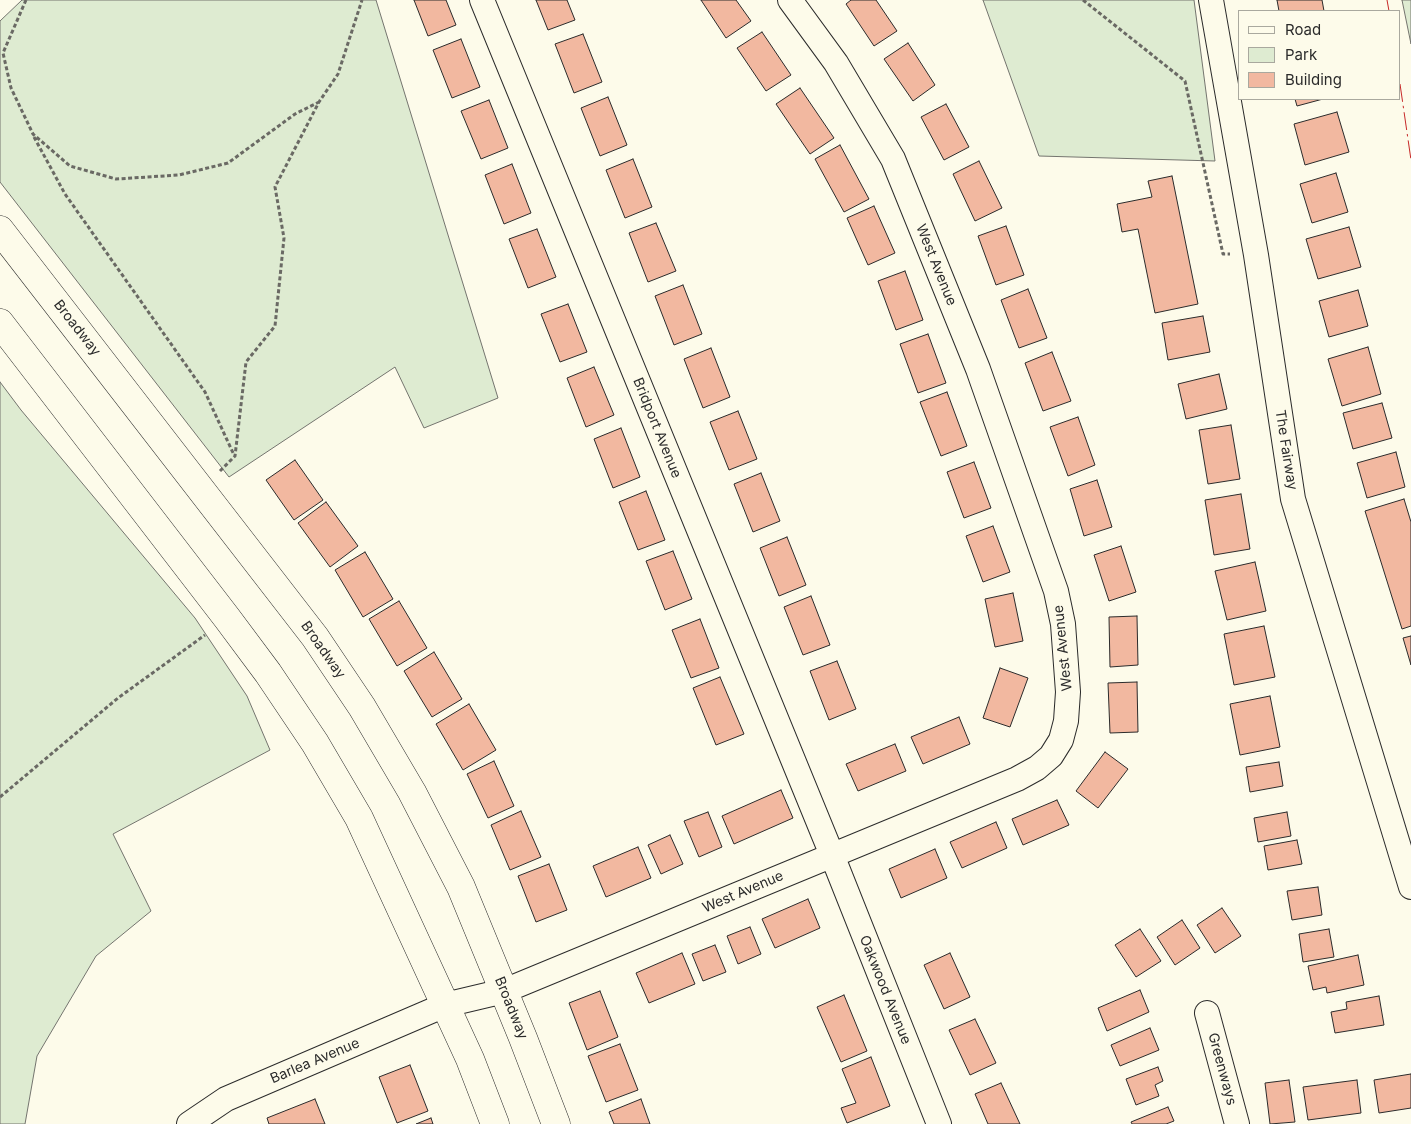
<!DOCTYPE html>
<style>
body{margin:0}
#map{position:relative;width:1411px;height:1124px;overflow:hidden;background:#fdfbea;font-family:Inter,sans-serif}
canvas{display:block}
.legend{position:absolute;left:1238px;top:10px;width:162px;height:90px;box-sizing:border-box;background:#fdfbea;border:1px solid #a9a89e;margin:0;padding:6px 9px;list-style:none;font-size:15px;color:#2b2b2b}
.legend li{display:flex;align-items:center;gap:10px;height:25px}
.legend b{width:25px;border:1px solid #a9a89e}
</style>
<div id="map">
<canvas width="1411" height="1124"></canvas>
<ul class="legend">
<li><b style="height:6px;background:#fdfbea"></b>Road</li>
<li><b style="height:14px;background:#deebd1"></b>Park</li>
<li><b style="height:14px;background:#f2b8a0"></b>Building</li>
</ul>
</div>
<script>
const g = document.querySelector('canvas').getContext('2d');
g.lineJoin = 'round';
function paint(path, color) { g.fillStyle = color; g.fill(path, 'evenodd'); }
const poly = rows => new Path2D(rows.map(r => 'M' + r).join(''));
function stroke(path, color, width, dash) { g.strokeStyle = color; g.lineWidth = width; g.lineCap = dash ? 'butt' : 'round'; g.setLineDash(dash || []); g.stroke(path); }
function drawText(font, color, halo, rows, align = 'center') {
  g.font = font + ' Inter,sans-serif'; g.lineWidth = 4; g.setLineDash([]); g.textBaseline = 'middle'; g.strokeStyle = halo; g.fillStyle = color; for (const [text, x, y, turn = 0] of rows) {
    g.save(); g.translate(x, y); g.rotate((+turn || 0) * Math.PI / 180); g.textAlign = isNaN(turn) ? turn : align; if (halo) g.strokeText(text, 0, 0); g.fillText(text, 0, 0); g.restore();
  }
}
const green = poly([
 [22,0,376,0,498,398,424,428,395,367,229,477,0,182,0,21,22,0],
 [983,0,1194,0,1215,161,1039,156,983,0],
 [1402,0,1411,0,1411,44,1402,0],
 [0,382,21,410,195,618,247,696,270,750,113,834,151,911,96,956,37,1056,25,1124,0,1124,0,382]
]);
paint(green, '#deebd1');
stroke(green, '#74746e', 1);
const building = poly([
 [414,0,446,0,456,25,428,36,414,0],
 [536,0,567,0,575,20,548,30,536,0],
 [701,0,736,0,751,21,726,38,701,0],
 [851,0,876,0,897,31,874,46,846,4,851,0],
 [1277,0,1322,0,1324,11,1279,11,1277,0],
 [762,32,791,75,766,91,737,48,762,32],
 [583,34,602,82,574,93,555,44,583,34],
 [461,39,480,87,452,98,433,50,461,39],
 [908,43,935,85,913,101,884,59,908,43],
 [800,88,834,138,810,154,776,104,800,88],
 [608,97,627,145,600,156,581,108,608,97],
 [1295,99,1323,99,1297,106,1295,99],
 [489,100,508,148,481,159,461,111,489,100],
 [946,104,969,147,944,160,921,117,946,104],
 [1337,112,1349,152,1305,165,1294,124,1337,112],
 [840,145,869,199,844,212,815,159,840,145],
 [633,159,652,207,625,218,606,170,633,159],
 [979,161,1002,208,975,221,953,174,979,161],
 [512,164,531,213,504,224,485,175,512,164],
 [1336,173,1348,212,1312,223,1300,184,1336,173],
 [1172,176,1198,304,1155,313,1138,229,1122,232,1117,204,1152,197,1148,181,1172,176],
 [874,206,895,253,868,265,847,218,874,206],
 [656,223,676,271,648,282,629,233,656,223],
 [1006,226,1024,275,996,285,978,236,1006,226],
 [1349,227,1361,267,1318,279,1306,239,1349,227],
 [537,229,556,277,528,288,509,239,537,229],
 [905,271,923,320,896,330,878,281,905,271],
 [683,285,702,334,674,345,655,296,683,285],
 [1028,289,1047,338,1019,348,1001,300,1028,289],
 [1358,290,1368,326,1329,337,1319,301,1358,290],
 [568,304,587,352,560,362,541,314,568,304],
 [1203,316,1210,352,1168,360,1162,323,1203,316],
 [928,334,946,383,918,393,900,344,928,334],
 [1368,347,1381,394,1342,406,1328,359,1368,347],
 [711,348,730,397,703,408,684,359,711,348],
 [1052,352,1071,401,1043,411,1025,363,1052,352],
 [594,367,614,415,586,427,567,378,594,367],
 [1219,374,1227,409,1186,419,1178,384,1219,374],
 [947,392,967,446,941,456,920,402,947,392],
 [1382,403,1392,438,1353,449,1343,413,1382,403],
 [738,411,757,459,729,470,710,422,738,411],
 [1078,417,1095,465,1068,476,1050,427,1078,417],
 [1231,425,1240,479,1208,484,1199,430,1231,425],
 [621,428,640,477,613,488,594,439,621,428],
 [1396,452,1405,487,1367,498,1357,463,1396,452],
 [295,460,323,500,294,520,266,480,295,460],
 [974,462,991,508,964,518,947,472,974,462],
 [761,473,780,521,753,532,734,484,761,473],
 [1097,480,1112,527,1084,536,1070,489,1097,480],
 [646,491,665,540,638,550,619,502,646,491],
 [1241,494,1250,549,1214,555,1205,500,1241,494],
 [1404,499,1411,522,1411,626,1402,629,1365,511,1404,499],
 [326,502,358,546,330,567,298,523,326,502],
 [993,526,1010,572,983,582,966,536,993,526],
 [787,537,806,585,779,596,760,548,787,537],
 [1121,546,1136,592,1109,601,1094,555,1121,546],
 [673,551,692,599,665,610,646,561,673,551],
 [365,552,393,599,363,617,335,570,365,552],
 [1255,562,1266,611,1227,620,1215,571,1255,562],
 [1013,593,1023,641,995,647,985,599,1013,593],
 [811,596,830,645,803,655,784,607,811,596],
 [399,601,427,648,397,666,369,619,399,601],
 [1137,616,1138,665,1110,667,1109,617,1137,616],
 [700,619,719,668,691,678,672,630,700,619],
 [1264,626,1275,677,1234,685,1224,634,1264,626],
 [1411,636,1411,665,1403,638,1411,636],
 [434,652,462,699,432,717,404,671,434,652],
 [837,661,856,709,829,720,810,671,837,661],
 [1000,668,1028,678,1010,727,983,718,1000,668],
 [720,677,744,734,716,745,693,688,720,677],
 [1137,682,1138,732,1110,733,1108,683,1137,682],
 [1270,696,1280,747,1240,755,1230,704,1270,696],
 [469,704,496,750,463,770,436,724,469,704],
 [959,717,970,744,923,764,911,737,959,717],
 [895,744,906,771,858,791,846,764,895,744],
 [1105,752,1128,769,1098,808,1076,791,1105,752],
 [494,761,514,806,488,818,467,774,494,761],
 [1279,762,1283,786,1250,792,1246,767,1279,762],
 [781,790,793,818,734,844,722,816,781,790],
 [1057,800,1069,825,1023,845,1012,819,1057,800],
 [521,811,541,857,510,870,491,825,521,811],
 [708,812,722,847,699,857,684,821,708,812],
 [1287,812,1291,836,1258,842,1254,818,1287,812],
 [996,822,1007,848,962,868,950,842,996,822],
 [670,835,683,864,661,874,648,845,670,835],
 [1297,840,1302,864,1268,870,1264,846,1297,840],
 [638,847,651,878,606,897,593,866,638,847],
 [935,849,947,878,901,898,889,869,935,849],
 [549,864,567,910,536,922,518,876,549,864],
 [1318,887,1322,915,1292,920,1287,891,1318,887],
 [808,899,820,928,775,948,762,919,808,899],
 [1222,908,1241,936,1215,953,1197,925,1222,908],
 [1182,920,1200,948,1175,965,1157,937,1182,920],
 [750,927,761,954,738,964,727,936,750,927],
 [1140,929,1161,961,1136,977,1115,945,1140,929],
 [1329,929,1334,957,1303,962,1299,934,1329,929],
 [715,945,726,972,703,981,692,954,715,945],
 [682,953,695,984,649,1003,636,973,682,953],
 [950,953,970,997,944,1009,924,965,950,953],
 [1358,955,1364,985,1327,993,1326,987,1313,990,1308,966,1358,955],
 [1140,990,1149,1012,1107,1031,1098,1008,1140,990],
 [600,991,618,1037,587,1050,569,1003,600,991],
 [844,995,867,1051,841,1062,817,1007,844,995],
 [1379,996,1384,1025,1335,1033,1331,1012,1347,1009,1346,1002,1379,996],
 [975,1019,996,1063,970,1075,949,1030,975,1019],
 [1150,1028,1159,1050,1120,1066,1111,1045,1150,1028],
 [620,1044,638,1090,606,1102,588,1056,620,1044],
 [871,1057,890,1106,847,1123,841,1108,856,1103,842,1069,871,1057],
 [410,1065,428,1111,397,1123,379,1077,410,1065],
 [1158,1067,1163,1081,1155,1085,1159,1096,1136,1105,1126,1079,1158,1067],
 [1411,1074,1411,1108,1379,1113,1374,1080,1411,1074],
 [1289,1080,1295,1122,1270,1124,1265,1083,1289,1080],
 [1357,1080,1361,1113,1308,1120,1303,1087,1357,1080],
 [1001,1083,1020,1124,988,1124,975,1094,1001,1083],
 [315,1099,325,1124,269,1124,267,1118,315,1099],
 [641,1099,650,1124,614,1124,609,1112,641,1099],
 [1168,1107,1174,1121,1166,1124,1132,1124,1131,1122,1168,1107],
 [431,1118,433,1124,416,1124,431,1118]
]);
paint(building, '#f2b8a0');
stroke(building, '#2b2b2b', 1);
const minor = poly([
 [482,0,832,855,939,1124],
 [1211,0,1256,255,1293,499,1411,887],
 [1207,1013,1237,1124],
 [189,1124,226,1099,445,1005,504,991,1017,779,1037,768,1051,756,1061,740,1066,721,1068,692,1063,624,1056,591,978,369,893,159,836,63,790,0]
]);
const trunk = poly([
 [0,230,315,637,362,707,412,792,461,887,523,1038,556,1124],
 [0,323,227,618,268,673,315,743,359,818,470,1059,495,1124]
]);
stroke(minor, '#2b2b2b', 26);
stroke(trunk, '#2b2b2b', 29);
stroke(poly([
 [26,0,3,53,11,88,33,134,70,166,116,179,179,175,228,163,295,114,319,102],
 [1083,0,1185,81,1223,254,1230,254],
 [34,137,65,194,205,392,234,455],
 [220,471,235,456,246,362,275,326,284,238,275,187,319,102,338,74,362,0],
 [0,797,118,698,205,635]
]), '#6a6964', 3, [4, 2.5]);
stroke(minor, '#fdfbea', 24);
stroke(trunk, '#fdfbea', 28);
stroke(poly([
 [1387,0,1389,11],
 [1400,84,1411,160]
]), '#c62828', 1, [18, 4, 2.5, 4]);
drawText('14px', '#2b2b2b', '#fdfbea', [
 ["West Avenue",936,265,68],
 ["Broadway",77,328,52],
 ["Bridport Avenue",657,428,68],
 ["The Fairway",1286,450,81],
 ["West Avenue",1063,648,-96],
 ["Broadway",323,650,55],
 ["West Avenue",743,892,-23],
 ["Oakwood Avenue",885,990,68],
 ["Broadway",511,1008,68],
 ["Barlea Avenue",315,1061,-23],
 ["Greenways",1222,1069,75]
]);
</script>
